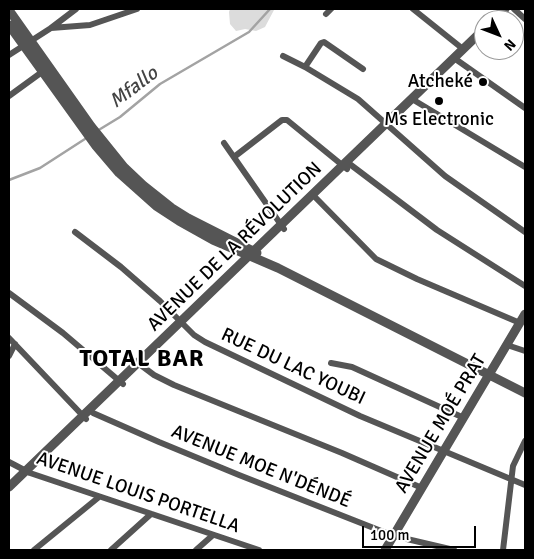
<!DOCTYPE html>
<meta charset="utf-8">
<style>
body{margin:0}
#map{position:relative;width:534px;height:559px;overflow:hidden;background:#fff;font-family:Signika,sans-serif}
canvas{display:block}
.frame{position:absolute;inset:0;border:10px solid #000;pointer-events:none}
.north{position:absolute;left:474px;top:10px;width:50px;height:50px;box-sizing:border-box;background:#fff;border:1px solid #999;border-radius:50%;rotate:133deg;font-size:14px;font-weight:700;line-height:20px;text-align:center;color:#000}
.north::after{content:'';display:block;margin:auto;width:18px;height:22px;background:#000;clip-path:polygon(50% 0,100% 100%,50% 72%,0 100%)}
.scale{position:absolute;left:362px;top:526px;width:114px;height:22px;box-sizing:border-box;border:2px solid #000;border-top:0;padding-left:6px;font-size:15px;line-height:18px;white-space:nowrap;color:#000;-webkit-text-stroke:4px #fff;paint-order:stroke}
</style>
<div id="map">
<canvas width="534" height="559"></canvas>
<div class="frame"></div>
<div class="north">N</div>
<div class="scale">100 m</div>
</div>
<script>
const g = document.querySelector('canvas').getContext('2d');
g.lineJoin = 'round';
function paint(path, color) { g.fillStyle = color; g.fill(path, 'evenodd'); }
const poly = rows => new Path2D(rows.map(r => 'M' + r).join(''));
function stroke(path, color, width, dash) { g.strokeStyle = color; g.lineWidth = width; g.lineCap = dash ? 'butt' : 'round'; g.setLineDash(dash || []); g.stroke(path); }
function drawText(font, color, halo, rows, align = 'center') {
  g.font = font + ' Signika,sans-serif'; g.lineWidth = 4; g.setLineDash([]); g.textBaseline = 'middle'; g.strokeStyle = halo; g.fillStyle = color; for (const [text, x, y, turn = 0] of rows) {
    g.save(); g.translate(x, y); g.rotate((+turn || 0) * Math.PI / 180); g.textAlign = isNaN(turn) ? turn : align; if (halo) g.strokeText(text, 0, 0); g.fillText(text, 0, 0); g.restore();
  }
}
paint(poly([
 [230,9,262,9,262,10,274,9,274,10,265,27,256,31,245,29,236,31,230,24,229,12]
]), '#dcdcdc');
stroke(poly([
 [97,131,120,117,160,84,249,32,270,9],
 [9,180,40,168,88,137]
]), '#a3a3a3', 2.5);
stroke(poly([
 [413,9,463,49],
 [514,9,525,19],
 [326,14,331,9],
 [51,28,90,25,137,9],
 [9,55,51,28,76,9],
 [283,56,305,67,358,99,445,176,525,232],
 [454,58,525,108],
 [305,67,321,43,324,42,363,69],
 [9,96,42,72],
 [412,99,525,167],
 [224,143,284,229],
 [234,157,282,120,287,120,347,169],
 [347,162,437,230,525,286],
 [313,195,376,259,417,279,520,323],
 [75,232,121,267,160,301,194,335,205,342,360,416,525,485],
 [9,293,63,333,123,384],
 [9,338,86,419],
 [507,345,525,351],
 [9,356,15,344],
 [138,363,154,375,174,385,342,453,422,488],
 [331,363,352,367,464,418],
 [89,409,93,413,159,442,239,475,394,536,454,550],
 [9,462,30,473,259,550],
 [34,550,99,497],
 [111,550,151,514],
 [196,550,213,535],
 [503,550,513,466,525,441]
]), '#555', 6);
stroke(poly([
 [9,10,91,126,124,167,143,185,172,208,188,218,257,253],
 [493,20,505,9],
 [9,25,96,146,119,173,156,206,179,221,213,240,278,268,525,393],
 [9,487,484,29],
 [385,550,525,314]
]), '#555', 9);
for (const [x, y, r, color] of [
 [483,82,5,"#000"],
 [439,101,5,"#000"]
]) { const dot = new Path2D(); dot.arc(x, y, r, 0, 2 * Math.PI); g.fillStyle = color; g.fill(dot); stroke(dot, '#fff', 2); }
drawText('19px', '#000', '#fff', [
 ["Atcheké",473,82],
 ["Ms Electronic",439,120,"center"]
], 'right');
drawText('19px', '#000', '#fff', [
 ["AVENUE DE LA RÉVOLUTION",235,247,-44],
 ["RUE DU LAC YOUBI",293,367,25],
 ["AVENUE MOÉ PRAT",441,424,-59],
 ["AVENUE MOE N'DÉNDÉ",261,467,22],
 ["AVENUE LOUIS PORTELLA",138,493,19]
]);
drawText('italic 20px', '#444', '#fff', [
 ["Mfallo",134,88,-37]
]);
g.letterSpacing = '1px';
drawText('bold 24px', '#000', '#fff', [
 ["TOTAL BAR",142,360]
]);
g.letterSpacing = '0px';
</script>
